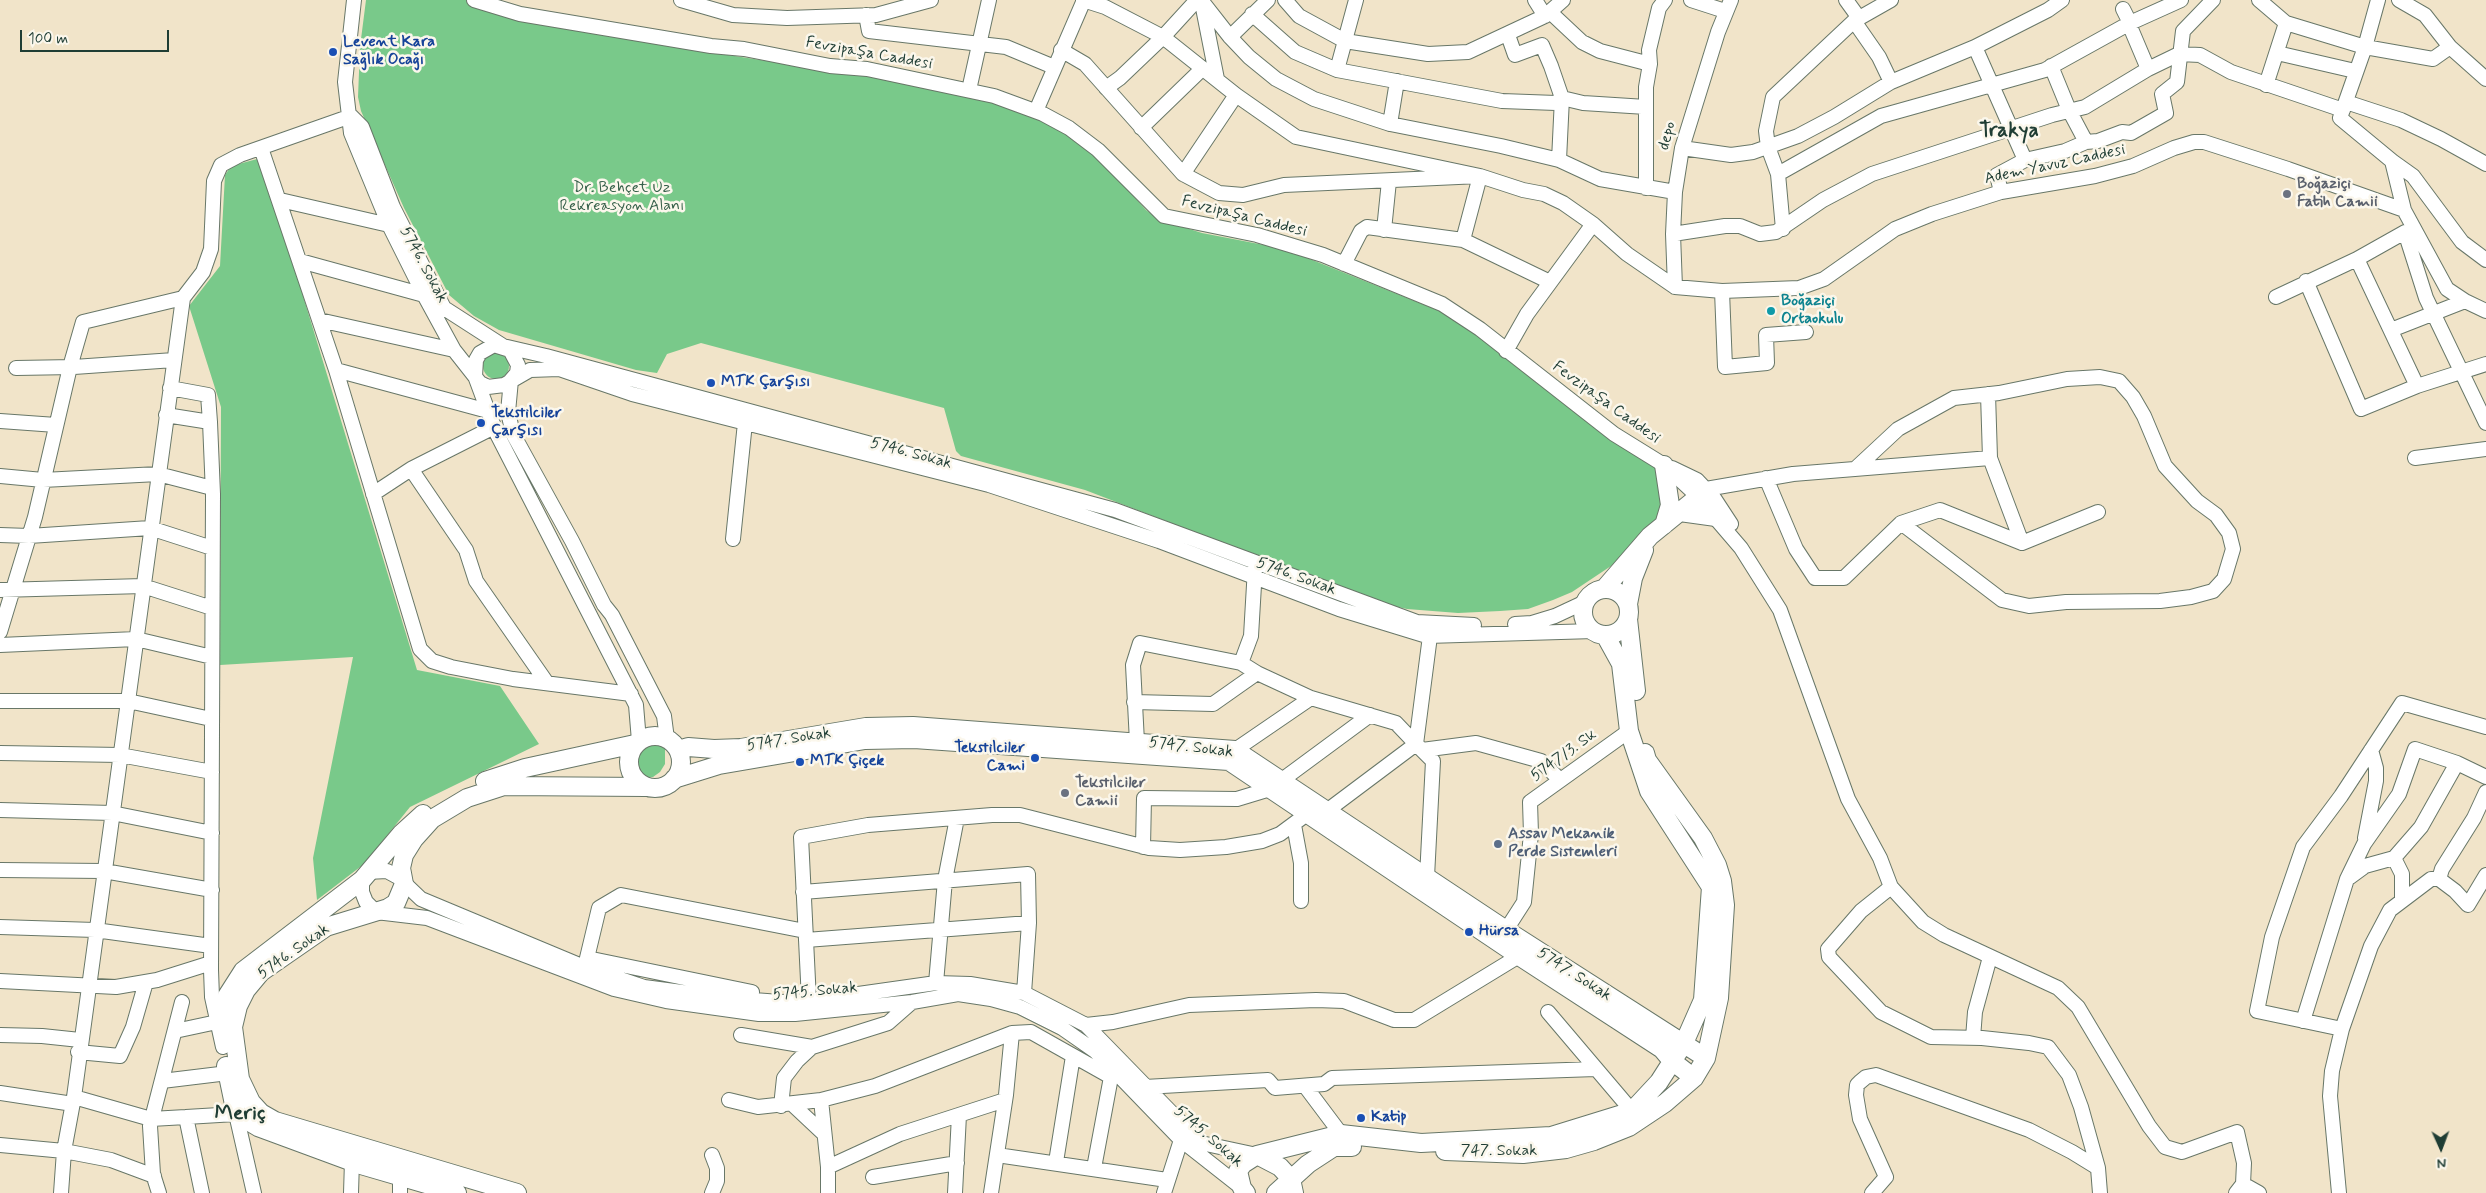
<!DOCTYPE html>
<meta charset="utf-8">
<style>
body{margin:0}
#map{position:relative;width:2486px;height:1193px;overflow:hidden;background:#f1e4c9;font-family:Mynerve,sans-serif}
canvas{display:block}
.north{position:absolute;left:2416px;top:1123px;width:50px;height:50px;-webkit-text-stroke:4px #fbf7ec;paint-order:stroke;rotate:178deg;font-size:14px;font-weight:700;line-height:20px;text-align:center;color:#1f3d34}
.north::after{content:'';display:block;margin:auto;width:18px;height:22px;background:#1f3d34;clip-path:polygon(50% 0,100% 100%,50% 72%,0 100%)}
.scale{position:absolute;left:20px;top:30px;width:149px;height:22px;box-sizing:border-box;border:2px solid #1f3d34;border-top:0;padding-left:6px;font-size:15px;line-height:18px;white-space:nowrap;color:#1f3d34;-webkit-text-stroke:4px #fbf7ec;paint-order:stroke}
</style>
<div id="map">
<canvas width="2486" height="1193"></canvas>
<div class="north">N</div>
<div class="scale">100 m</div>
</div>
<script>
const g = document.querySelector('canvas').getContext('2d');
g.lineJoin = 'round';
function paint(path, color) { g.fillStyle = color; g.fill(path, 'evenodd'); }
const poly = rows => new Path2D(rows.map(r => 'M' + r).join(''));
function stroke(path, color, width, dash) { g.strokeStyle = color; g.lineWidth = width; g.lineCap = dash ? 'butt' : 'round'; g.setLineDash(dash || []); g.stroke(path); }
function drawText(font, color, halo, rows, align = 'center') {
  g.font = font + ' Mynerve,sans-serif'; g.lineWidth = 5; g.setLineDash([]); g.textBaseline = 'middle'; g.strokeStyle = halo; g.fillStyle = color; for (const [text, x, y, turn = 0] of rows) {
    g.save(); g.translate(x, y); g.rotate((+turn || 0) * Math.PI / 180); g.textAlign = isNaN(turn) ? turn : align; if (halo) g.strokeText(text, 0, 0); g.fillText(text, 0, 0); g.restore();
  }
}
paint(poly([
 [366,0,467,0,480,5,696,50,993,96,1067,130,1114,174,1146,210,1158,219,1202,233,1285,249,1452,316,1657,464,1670,506,1611,566,1572,592,1553,600,1528,609,1500,611,1458,613,1407,609,1380,603,1085,490,961,456,956,451,944,408,701,343,667,354,657,373,636,370,499,330,474,316,449,295,404,208,361,111,358,97,360,47],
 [261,158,417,670,500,686,539,744,410,807,364,864,317,900,313,858,353,657,220,665,221,407,189,306,220,266,225,175,231,166],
 '483 366a13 13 0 1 1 26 0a13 13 0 1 1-26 0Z',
 [654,741,660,742,665,748,665,764,660,772,653,777,646,778,640,775,637,760,639,752,644,746]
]), '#79c98a');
const minor = poly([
 [354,0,345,82,351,133,389,225,424,295,454,350,480,383,488,387,504,385,530,370,559,369,632,394,989,485,1159,541,1339,609,1427,636,1594,631],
 [474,0,520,14,711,46,744,49,830,66,867,69,994,96,1043,114,1069,128,1098,150,1164,216,1257,235,1323,255,1442,304,1480,329,1614,434,1664,465,1693,492,1741,548,1780,610,1848,799,1880,858,1891,887,1923,922,1944,935,2058,988,2078,1007,2149,1126,2165,1147,2182,1152,2237,1132,2244,1163,2243,1184,2236,1193],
 [681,0,733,15,787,18,876,15,931,0],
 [1083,0,1105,7,1163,37,1236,95,1296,137,1480,176,1523,190,1544,194,1563,203,1593,224,1627,254,1675,287],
 [1201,0,1230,37,1249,57,1276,79,1314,99,1390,124,1501,146,1559,160,1600,179,1675,192],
 [1285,0,1299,16,1345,41,1428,54,1468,52,1545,16,1563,0],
 [1535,0,1545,16],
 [1691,0,1725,11],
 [1846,0,1859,18],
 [2259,0,2286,23,2365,47,2433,59,2450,47],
 [2378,0,2365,47,2340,118,2392,161,2404,210],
 [2399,0,2425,15,2450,47,2486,79],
 [2123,9,2130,23],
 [1550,12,1582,42,1600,51,1650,64],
 [1252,14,1295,52,1337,70,1502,101,1556,103,1562,98,1583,103,1646,107],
 [866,15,869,31,1006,47,1054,67],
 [1854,21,1879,57,1891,82],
 [2129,24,2148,69],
 [1508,35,1515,55,1542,45,1551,66,1562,98,1559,160],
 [1230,37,1268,0],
 [1975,47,2025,160],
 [1061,50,1085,64,1183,174,1219,193,1243,195,1284,185,1480,176,1463,240],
 [2277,53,2355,71],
 [2051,66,2069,110,2086,142],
 [1337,70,1356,0],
 [2266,85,2286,23],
 [1106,88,1120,78,1163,37,1195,2,1202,3,1217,79],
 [969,90,989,0],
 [2346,102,2401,120,2441,139,2486,164],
 [1036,111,1084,0],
 [351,116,362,127,393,207,444,308,503,346,546,356,1115,510,1417,622,1474,625],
 [1390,124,1397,81],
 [1141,128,1202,69],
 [261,148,336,370,420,649,432,661,451,667,513,679,631,694],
 [1682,148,1731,155,1753,152,1798,136,1834,117,1891,82,1975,47,2048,10,2062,0],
 [2392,161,2413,176,2462,242,2486,260],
 [1183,174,1236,95],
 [1778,174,1881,116,2045,70,2130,23,2181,0],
 [1646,188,1646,87,1650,64,1649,50,1659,8,1665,0],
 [2001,192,1997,175,2025,160,2065,151,2086,142,2098,141,2122,132,2131,133,2166,113,2162,94,2177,82,2183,31,2213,0],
 [280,200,389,225],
 [1783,229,1778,174,1768,147,1766,131,1773,97,1854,21,1891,0],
 [1384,230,1389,181],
 [1673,234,1725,226,1740,226,1760,234,1776,232,1823,200,1872,174,2052,115,2085,107,2148,69,2179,54,2200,55,2231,72,2343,110],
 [2357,259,2417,386],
 [300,261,424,295],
 [1344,264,1361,231,1367,227,1463,240,1550,282],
 [2306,281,2361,409,2417,386,2486,364],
 [1675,287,1722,291,1799,288,1824,279,1895,229,1932,214,2001,192,2095,176,2133,166,2174,148,2194,142,2204,142,2288,169,2404,210,2447,289,2465,301,2486,311],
 [1675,287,1673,234,1675,192,1682,148,1718,32,1731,0],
 [1722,291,1725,367,1767,363,1766,335,1806,332],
 [2276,297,2357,259,2405,232,2426,298,2486,423],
 [183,298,74,1097,151,1119,186,1117,202,1193],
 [319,320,454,350],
 [2391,330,2465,301],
 [1506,351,1527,314,1593,224],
 [16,368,74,367,174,360],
 [336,370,488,411],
 [511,380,517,373,518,365,510,350,494,345,480,353,476,360,475,376,488,411,497,434,636,705,639,741],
 [511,380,508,412,513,434,572,541,604,605,612,615,664,716,667,739],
 [170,388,208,395,210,422],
 [1988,394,1990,458,2022,543],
 [166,415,210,422,213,494,211,970,212,997,223,1047],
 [0,421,56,425],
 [2415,458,2486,449],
 [1672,468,1697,480,1714,498,1731,524],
 [411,469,494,427],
 [0,476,43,480,158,474,212,488],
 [1766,478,1796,549,1815,578,1844,578,1901,523,2002,600,2029,606,2066,602,2160,601,2191,597,2213,591,2224,579,2233,549,2229,533,2216,515,2197,501,2165,466,2144,416,2133,397,2119,381,2100,377,2067,379,1999,393,1954,398,1898,429,1855,469],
 [373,494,411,469,466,550,476,581,547,683],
 [1698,497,1706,489,1793,474,1990,458],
 [1901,523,1940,510,2022,543,2098,512],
 [0,535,29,536,150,528,212,548],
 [733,539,746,413],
 [0,590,143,586,212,608],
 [1515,624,1532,623,1555,616,1585,602],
 [0,632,35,517,70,367,83,322,183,298,203,272,211,249,214,181,221,165,240,155,351,116],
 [0,645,136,639,212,657],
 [1241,663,1251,636,1255,568],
 [0,701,128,701,211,719],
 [1134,702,1213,704,1257,673],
 [1137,742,1133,665,1140,643,1241,663,1257,673,1311,698,1396,723,1416,744,1328,810],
 [1235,750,1311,698],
 [1422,750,1476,743,1541,761,1560,780],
 [0,753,120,755,212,772],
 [1282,780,1370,715],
 [0,810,112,813,212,833],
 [1294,825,1301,863,1301,901],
 [2365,838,2376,781,2376,768,2371,750],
 [1143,847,1144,798,1237,799,1270,789],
 [2394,858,2421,827,2457,763],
 [0,870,104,871,212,890],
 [367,872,387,871,398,877,421,899,584,967,644,987,727,998,780,1002,809,1001,936,983,970,984,1024,993,1086,1025,1201,1143,1257,1155],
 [1427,877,1433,761,1416,744,1430,636],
 [2350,877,2365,866,2394,858,2402,874,2402,900],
 [2439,879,2442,869,2474,818,2486,792],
 [362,880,362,892,366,902,376,912,427,918,614,989,666,1001,759,1014,795,1014,912,1002,958,994,991,999,1020,1007,1062,1028,1095,1051,1181,1140,1242,1188],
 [1891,887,1861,911,1828,949,1829,957,1881,1012,1931,1037,1982,1038,2029,1043,2048,1047,2069,1075,2081,1107,2098,1168,2100,1193],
 [803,892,1028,874,1029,923,1024,993],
 [0,927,95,930,211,946],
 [1506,930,1524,902,1531,834,1530,802,1629,731],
 [806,940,1029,923],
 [587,958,599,908,621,895,805,931],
 [585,966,587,958,752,992],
 [0,981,116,987,157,980,211,963],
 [936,983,945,880,957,818],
 [809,1001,801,837,868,825,992,815,1020,815,1149,848,1180,850,1226,847,1262,841,1280,834,1307,814],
 [1548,1012,1632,1111],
 [2303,1021,2347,879,2364,844,2399,794,2415,749,2457,763,2486,777],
 [1086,1025,1113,1022,1189,1005,1316,1000,1344,1001,1394,1020,1414,1020,1519,956],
 [2342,1029,2257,1011,2272,937,2303,847,2341,796,2402,703,2486,727],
 [175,1031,217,1022],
 [0,1035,42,1036,80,1040],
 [741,1035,812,1047],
 [1973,1038,1975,1012,1990,957],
 [78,1052,120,1056,133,1027,146,982],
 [162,1081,228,1073],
 [1305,1086,1341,1134],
 [1145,1087,1268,1080,1275,1088,1324,1084,1332,1078,1596,1069],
 [0,1093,73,1104],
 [729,1100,758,1107,821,1100,875,1086,1012,1033],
 [821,1100,828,1167,828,1193],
 [792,1104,824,1134],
 [781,1106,784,1078,797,1061,812,1047,888,1023,912,1002],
 [186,1117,236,1114,254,1193],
 [0,1145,64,1151,111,1160,154,1176],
 [712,1155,717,1168,717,1181,712,1193],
 [997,1155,1167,1180],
 [1056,1162,1073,1056],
 [828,1167,900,1134,1005,1100],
 [1094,1168,1111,1077],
 [400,1176,400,1193],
 [873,1177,957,1163],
 [2243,1184,2259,1193],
 [61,1193,64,1151,74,1097],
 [159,1193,153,1174,150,1126,182,1002],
 [351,1193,352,1161,355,1152],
 [955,1193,959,1115],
 [991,1193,1006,1095,1012,1033,1031,1032,1111,1077,1115,1073],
 [1164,1193,1181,1140],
 [1872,1193,1886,1177,1860,1119,1856,1095,1857,1085,1860,1082,1866,1077,1876,1075,2029,1130,2072,1152,2098,1168],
 [2339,1193,2330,1096,2332,1071,2342,1029,2371,946,2390,910,2431,879,2439,879,2455,891,2468,905,2486,875]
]);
const major = poly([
 [1680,512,1716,517],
 [1664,525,1670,505,1664,465],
 [1604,589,1650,536,1698,497],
 '1583 612a23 23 0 1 1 46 0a23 23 0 1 1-46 0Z',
 [1628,604,1633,578,1644,550],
 [1628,619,1636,691],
 '629 762a26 26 0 1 1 52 0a26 26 0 1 1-52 0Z',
 [678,750,688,747,714,749,741,748,866,727,913,726,1235,750,1506,930,1706,1058],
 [674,779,719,765,865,740,914,739,1229,761,1519,956,1662,1049,1672,1061,1694,1078],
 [485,781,525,768,635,744],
 [222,1025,227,996,243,971,362,880,401,834,423,814],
 [226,1066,236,1114,258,1127,361,1165,457,1193],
 [1445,1151,1523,1154,1566,1149,1594,1141,1629,1127,1665,1103,1694,1078,1706,1058,1719,998,1725,905,1722,881,1717,865,1703,838,1647,760,1645,753],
 [1257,1155,1280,1167,1291,1179,1294,1193],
 [517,1193,275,1121,261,1113,251,1102,240,1079,233,1027,238,1006,246,990,261,972,326,927,388,908,396,903,404,884,401,868,404,855,414,839,432,819,467,798,504,786,646,787],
 [1246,1193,1242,1188,1238,1171,1243,1164,1257,1155,1341,1134,1421,1143,1551,1136,1632,1111,1659,1082,1684,1043,1703,1000,1711,887,1649,791,1629,731,1621,664,1605,635],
 [1276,1193,1308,1164,1334,1147,1352,1147]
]);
stroke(minor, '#687768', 16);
stroke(major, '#687768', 20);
stroke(minor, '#fff', 14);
stroke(major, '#fff', 18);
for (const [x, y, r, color] of [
 [333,52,5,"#1a4fb4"],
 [2287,194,5,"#6b7280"],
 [1771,311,5,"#0f9aa8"],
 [711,383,5,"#1a4fb4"],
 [481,423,5,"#1a4fb4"],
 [1035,758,5,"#1a4fb4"],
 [800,762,5,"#1a4fb4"],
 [1065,793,5,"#6b7280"],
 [1498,844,5,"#5c6f8a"],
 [1469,932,5,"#1a4fb4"],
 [1361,1118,5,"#1a4fb4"]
]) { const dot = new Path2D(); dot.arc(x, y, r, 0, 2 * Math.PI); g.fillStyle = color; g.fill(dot); stroke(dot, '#fbf7ec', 2); }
drawText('bold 16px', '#164399', '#fbf7ec', [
 ["Levent Kara",343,43],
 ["Sağlık Ocağı",343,61],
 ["MTK Çarşısı",721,383],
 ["Tekstilciler",491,414],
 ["Çarşısı",491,432],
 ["Tekstilciler",1025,749,"right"],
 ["Cami",1025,767,"right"],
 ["MTK Çiçek",810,762],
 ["Hürsa",1479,932],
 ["Katip",1371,1118]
], 'left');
drawText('16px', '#1f3d34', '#fbf7ec', [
 ["Fevzipaşa Caddesi",869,54,10],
 ["depo",1668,136,-76],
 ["Adem Yavuz Caddesi",2055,165,-12],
 ["Fevzipaşa Caddesi",1244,217,14],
 ["5746. Sokak",423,265,62],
 ["Fevzipaşa Caddesi",1606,403,36],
 ["5746. Sokak",911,454,15],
 ["5746. Sokak",1296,577,20],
 ["5747. Sokak",789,740,-9],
 ["5747. Sokak",1191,748,7],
 ["5747/3. Sk",1564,756,-36],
 ["5746. Sokak",294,952,-35],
 ["5747. Sokak",1574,975,33],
 ["5745. Sokak",815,992,-5],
 ["5745. Sokak",1208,1137,41],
 ["747. Sokak",1499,1152]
]);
drawText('bold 16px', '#5b616d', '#fbf7ec', [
 ["Boğaziçi",2297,185],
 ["Fatih Camii",2297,203],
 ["Tekstilciler",1075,784],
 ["Camii",1075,802]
], 'left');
drawText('16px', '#36604a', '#fbf7ec', [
 ["Dr. Behçet Uz",622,189],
 ["Rekreasyon Alanı",622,207]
]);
drawText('bold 16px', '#0d838f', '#fbf7ec', [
 ["Boğaziçi",1781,302],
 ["Ortaokulu",1781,320]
], 'left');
drawText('bold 16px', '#4e5e75', '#fbf7ec', [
 ["Assav Mekanik",1508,835],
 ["Perde Sistemleri",1508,853]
], 'left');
drawText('bold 21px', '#1f3d34', '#fbf7ec', [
 ["Trakya",2009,132],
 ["Meriç",240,1115]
]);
</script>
